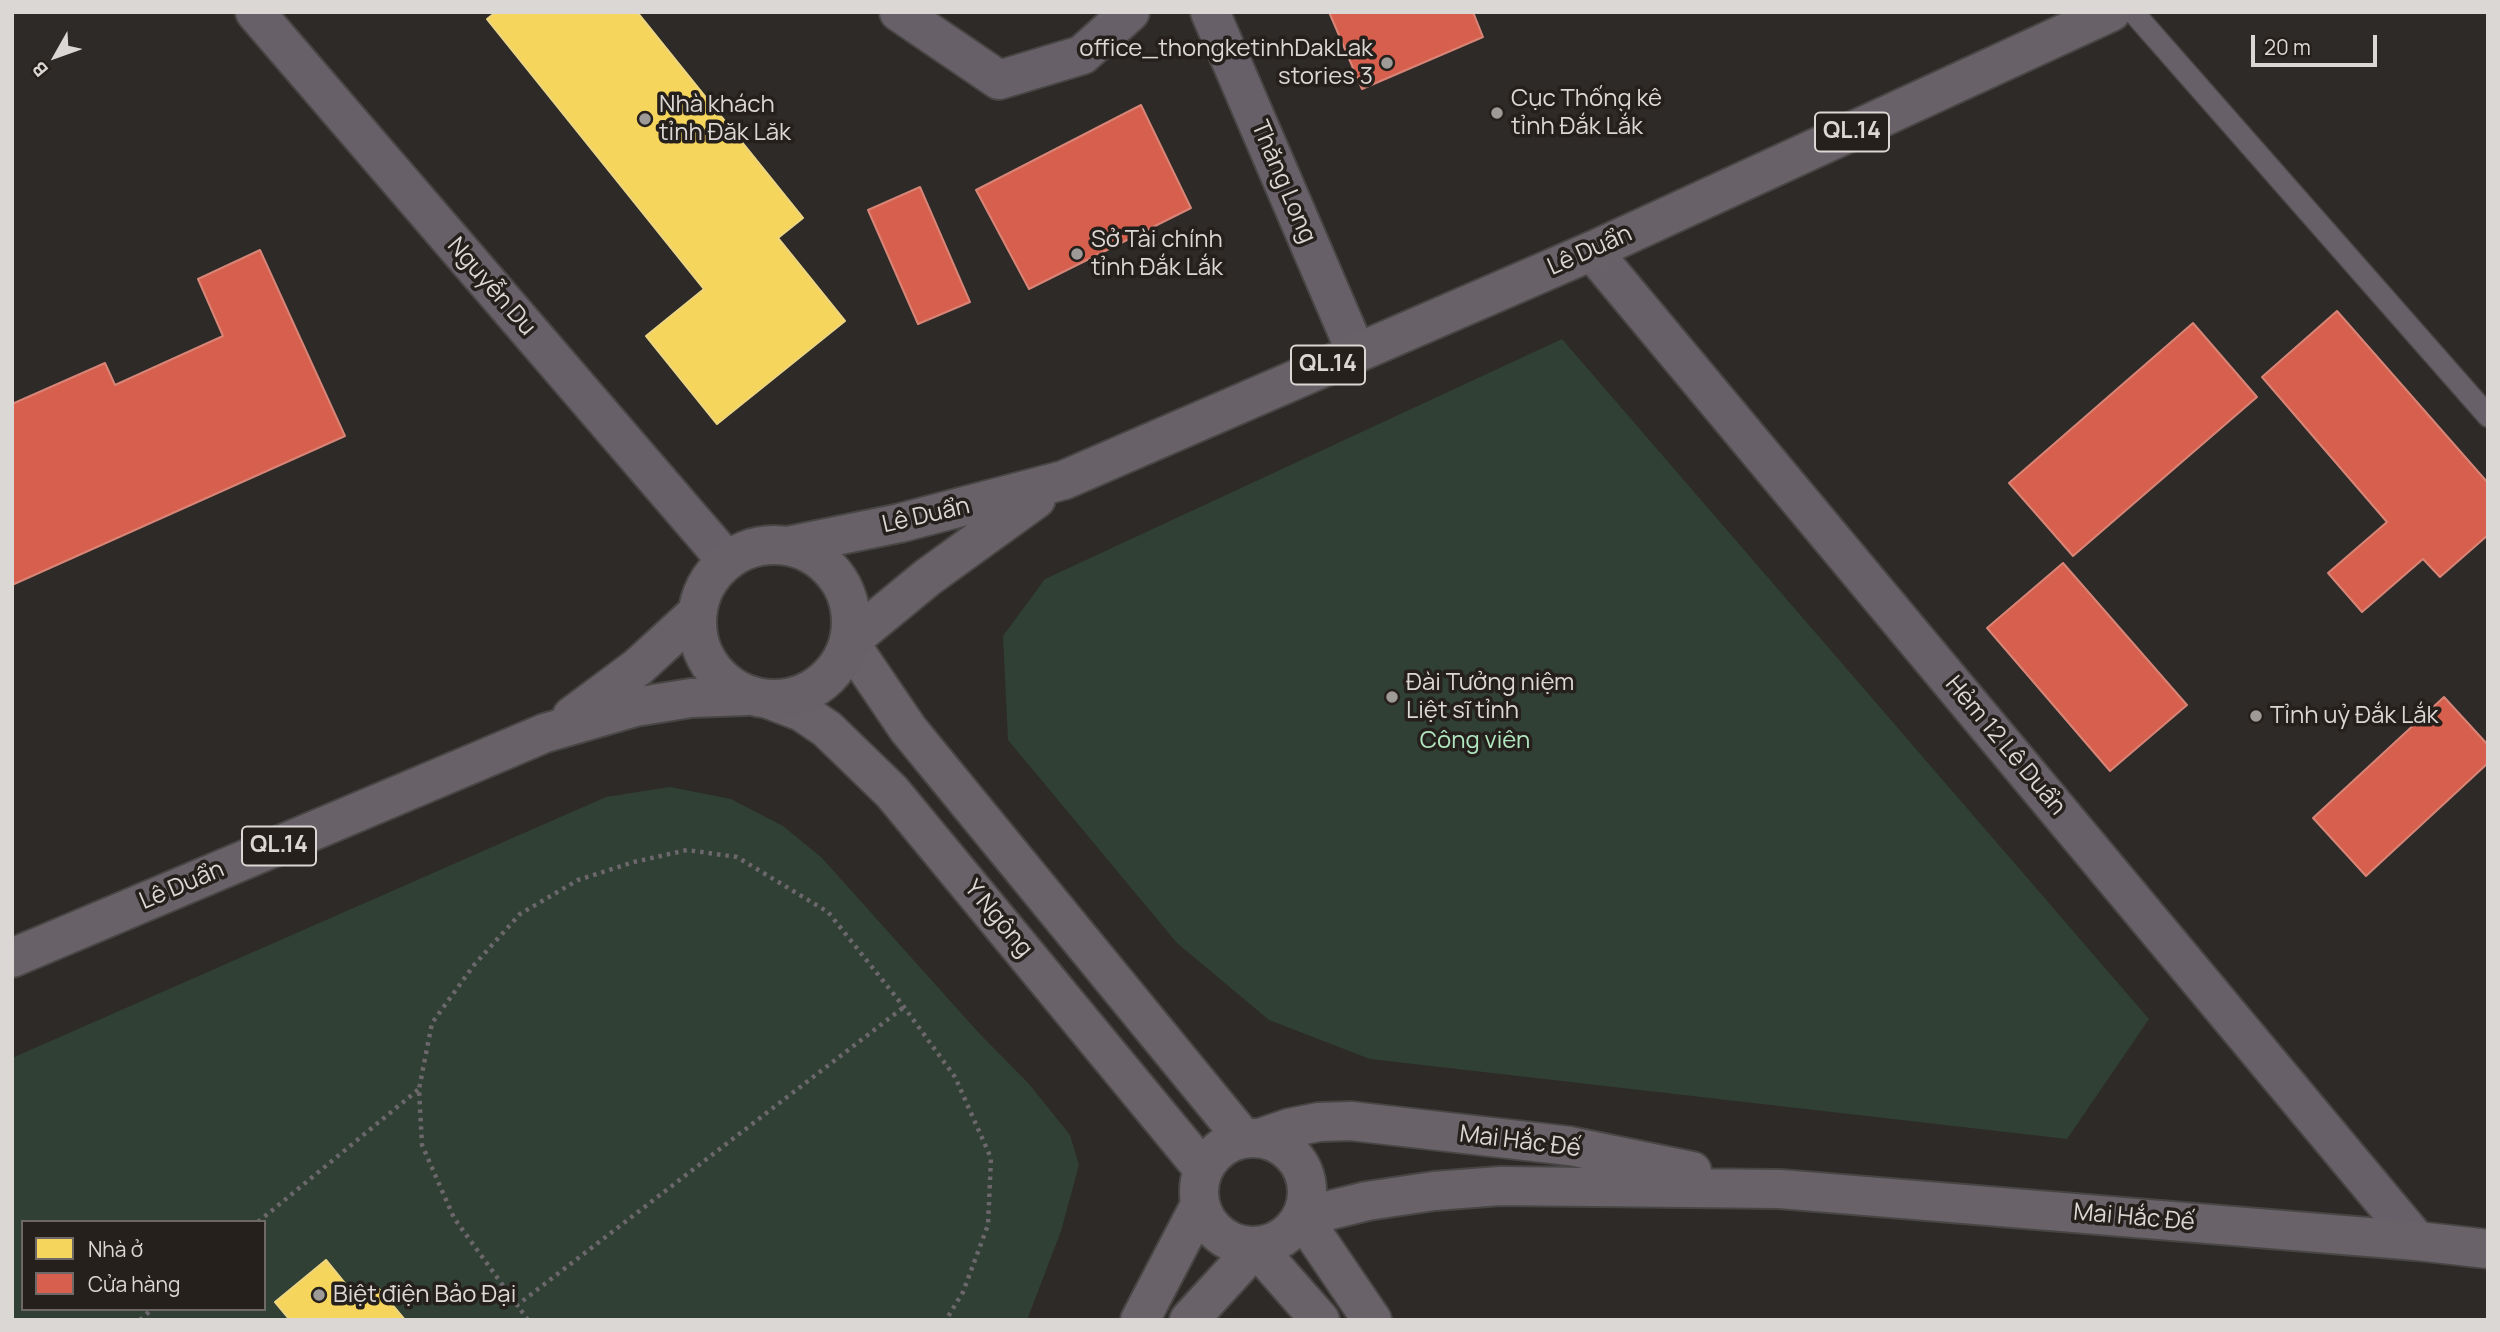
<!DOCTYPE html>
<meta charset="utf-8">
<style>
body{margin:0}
#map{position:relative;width:2500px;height:1332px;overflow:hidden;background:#2d2a28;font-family:Manrope,sans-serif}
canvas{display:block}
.frame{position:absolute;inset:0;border:14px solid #dbd7d4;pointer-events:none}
.legend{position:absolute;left:21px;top:1220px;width:245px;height:91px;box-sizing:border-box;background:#26201c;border:2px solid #6e6966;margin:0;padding:9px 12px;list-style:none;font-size:21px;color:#dbd7d4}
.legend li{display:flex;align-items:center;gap:14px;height:35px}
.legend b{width:35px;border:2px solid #6e6966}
.north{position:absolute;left:21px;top:21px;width:70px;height:70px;-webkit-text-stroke:5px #26201c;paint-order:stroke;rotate:230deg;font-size:19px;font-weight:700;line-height:28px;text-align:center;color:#dbd7d4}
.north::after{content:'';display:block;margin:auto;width:24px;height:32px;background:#dbd7d4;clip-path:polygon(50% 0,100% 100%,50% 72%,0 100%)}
.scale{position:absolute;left:2251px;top:35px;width:126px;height:32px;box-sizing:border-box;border:4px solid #dbd7d4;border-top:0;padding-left:9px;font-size:21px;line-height:24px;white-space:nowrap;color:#dbd7d4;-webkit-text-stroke:5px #26201c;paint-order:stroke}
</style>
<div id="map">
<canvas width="2500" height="1332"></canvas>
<div class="frame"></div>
<ul class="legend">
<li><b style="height:19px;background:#f6d55c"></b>Nhà ở</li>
<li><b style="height:19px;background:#d6604d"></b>Cửa hàng</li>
</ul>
<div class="north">B</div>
<div class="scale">20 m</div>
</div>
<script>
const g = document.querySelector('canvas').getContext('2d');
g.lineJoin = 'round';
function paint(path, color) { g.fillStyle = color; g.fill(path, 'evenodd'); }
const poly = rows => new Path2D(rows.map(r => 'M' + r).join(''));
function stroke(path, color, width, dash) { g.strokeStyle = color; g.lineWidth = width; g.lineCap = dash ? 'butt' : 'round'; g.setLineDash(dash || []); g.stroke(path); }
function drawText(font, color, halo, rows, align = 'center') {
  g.font = font + ' Manrope,sans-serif'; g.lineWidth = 7; g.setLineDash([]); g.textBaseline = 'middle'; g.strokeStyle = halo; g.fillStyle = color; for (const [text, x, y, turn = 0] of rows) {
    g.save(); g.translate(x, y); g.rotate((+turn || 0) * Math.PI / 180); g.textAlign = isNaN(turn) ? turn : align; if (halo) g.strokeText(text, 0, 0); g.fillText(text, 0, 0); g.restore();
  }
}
paint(poly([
 [1562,339,2149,1019,2067,1139,1370,1059,1269,1020,1177,943,1008,740,1003,636,1045,579],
 [670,787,731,799,783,826,822,858,978,1032,1029,1084,1070,1135,1079,1165,1061,1231,1027,1320,12,1320,12,1058,606,797],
 [23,1222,264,1222,264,1309,23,1309]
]), '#304034');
const homes = poly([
 [496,12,637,12,803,218,778,238,845,321,717,424,646,336,704,289,487,19,496,12],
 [326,1260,361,1303,379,1289,405,1320,290,1320,275,1302,326,1260]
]);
paint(homes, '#f6d55c');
stroke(homes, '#eed680', 2);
const shops = poly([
 [1329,12,1473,12,1483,37,1362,89,1329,12],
 [1141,105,1191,208,1029,289,976,190,1141,105],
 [920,187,970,302,918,324,868,210,920,187],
 [260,250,345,436,12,585,12,404,105,363,115,385,223,336,198,279,260,250],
 [2337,311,2488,483,2488,535,2440,577,2423,559,2362,612,2328,573,2387,522,2262,377,2337,311],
 [2193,323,2257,397,2073,556,2009,483,2193,323],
 [2063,563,2187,705,2110,771,1987,628,2063,563],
 [2444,697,2488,745,2488,763,2366,876,2313,818,2444,697]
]);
paint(shops, '#d6604d');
stroke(shops, '#d88476', 2);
const lane = poly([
 [2133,12,2488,416]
]);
const street = poly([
 [255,12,727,561],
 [899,12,999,80,1082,55,1130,12],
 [1210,12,1356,352],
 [1592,251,2417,1241]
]);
const secondary = poly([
 [849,642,908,729,1243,1138],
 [768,699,802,712,827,729,892,792,1203,1169],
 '1199 1192a54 54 0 1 1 108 0a54 54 0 1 1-108 0Z',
 [1260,1138,1289,1128,1319,1122,1351,1121,1570,1146,1692,1171],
 [1302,1217,1367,1201,1434,1191,1500,1186,1780,1189,2417,1241,2488,1249],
 [1302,1217,1372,1320],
 [1256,1247,1320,1320],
 [1140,1320,1200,1205],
 [1189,1320,1256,1247]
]);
const primary = poly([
 '697 622a77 77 0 1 1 154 0a77 77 0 1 1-154 0Z',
 [787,546,900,523,1064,480,1592,251,2111,12],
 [849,642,928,577,1036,499],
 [572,716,638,667,697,613],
 [12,958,545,733,635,707,691,698,747,696]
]);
stroke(lane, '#484644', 24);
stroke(street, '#484644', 42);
stroke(secondary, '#484644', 42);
stroke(primary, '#484644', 42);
stroke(poly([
 [258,1222,419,1089],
 [516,1306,904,1007],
 [140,1320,152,1309],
 [528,1320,454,1218,422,1145,419,1089,432,1023,474,965,520,914,578,880,634,862,687,850,737,857,828,912,904,1007,955,1077,991,1158,988,1225,963,1292,946,1320]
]), '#6c676b', 4.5, [3.5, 5]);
stroke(lane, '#676068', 21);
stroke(street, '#676068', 38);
stroke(secondary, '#696269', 38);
stroke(primary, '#686168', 38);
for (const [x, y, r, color] of [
 [1387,63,7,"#9e9a98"],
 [1497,113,7,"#9e9a98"],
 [645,119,7,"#9e9a98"],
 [1077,254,7,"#9e9a98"],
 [1392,697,7,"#9e9a98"],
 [2256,716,7,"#9e9a98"],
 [319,1295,7,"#9e9a98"]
]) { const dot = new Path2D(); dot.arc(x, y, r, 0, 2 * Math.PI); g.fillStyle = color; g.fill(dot); stroke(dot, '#26201c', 2.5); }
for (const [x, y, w] of [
 [1852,132,74],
 [1328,365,74],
 [279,846,74]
]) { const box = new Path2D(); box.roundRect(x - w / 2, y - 19.5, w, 39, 5); g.fillStyle = '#26201c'; g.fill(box); stroke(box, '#dbd7d4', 2); }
drawText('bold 23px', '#dbd7d4', null, [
 ["QL.14",1852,132],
 ["QL.14",1328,365],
 ["QL.14",279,846]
]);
drawText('24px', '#dbd7d4', '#26201c', [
 ["office_thongketinhDakLak",1373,49,"right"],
 ["stories 3",1373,77,"right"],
 ["Cục Thống kê",1511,99],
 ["tỉnh Đắk Lắk",1511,127],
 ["Nhà khách",659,105],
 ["tỉnh Đăk Lăk",659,133],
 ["Sở Tài chính",1091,240],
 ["tỉnh Đắk Lắk",1091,268],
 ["Đài Tưởng niệm",1406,683],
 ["Liệt sĩ tỉnh",1406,711],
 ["Tỉnh uỷ Đắk Lắk",2270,716],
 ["Biệt điện Bảo Đại",333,1295]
], 'left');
drawText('24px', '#dbd7d4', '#26201c', [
 ["Thăng Long",1283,182,67],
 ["Lê Duẩn",1590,251,-24],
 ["Nguyễn Du",491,287,49],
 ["Lê Duẩn",926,516,-13],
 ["Hẻm 12 Lê Duẩn",2005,746,50],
 ["Lê Duẩn",182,886,-23],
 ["Y Ngông",998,919,50],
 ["Mai Hắc Đế",1520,1142,7],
 ["Mai Hắc Đế",2134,1218,5]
]);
drawText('24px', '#b0e7c0', '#26201c', [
 ["Công viên",1475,741]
]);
</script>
